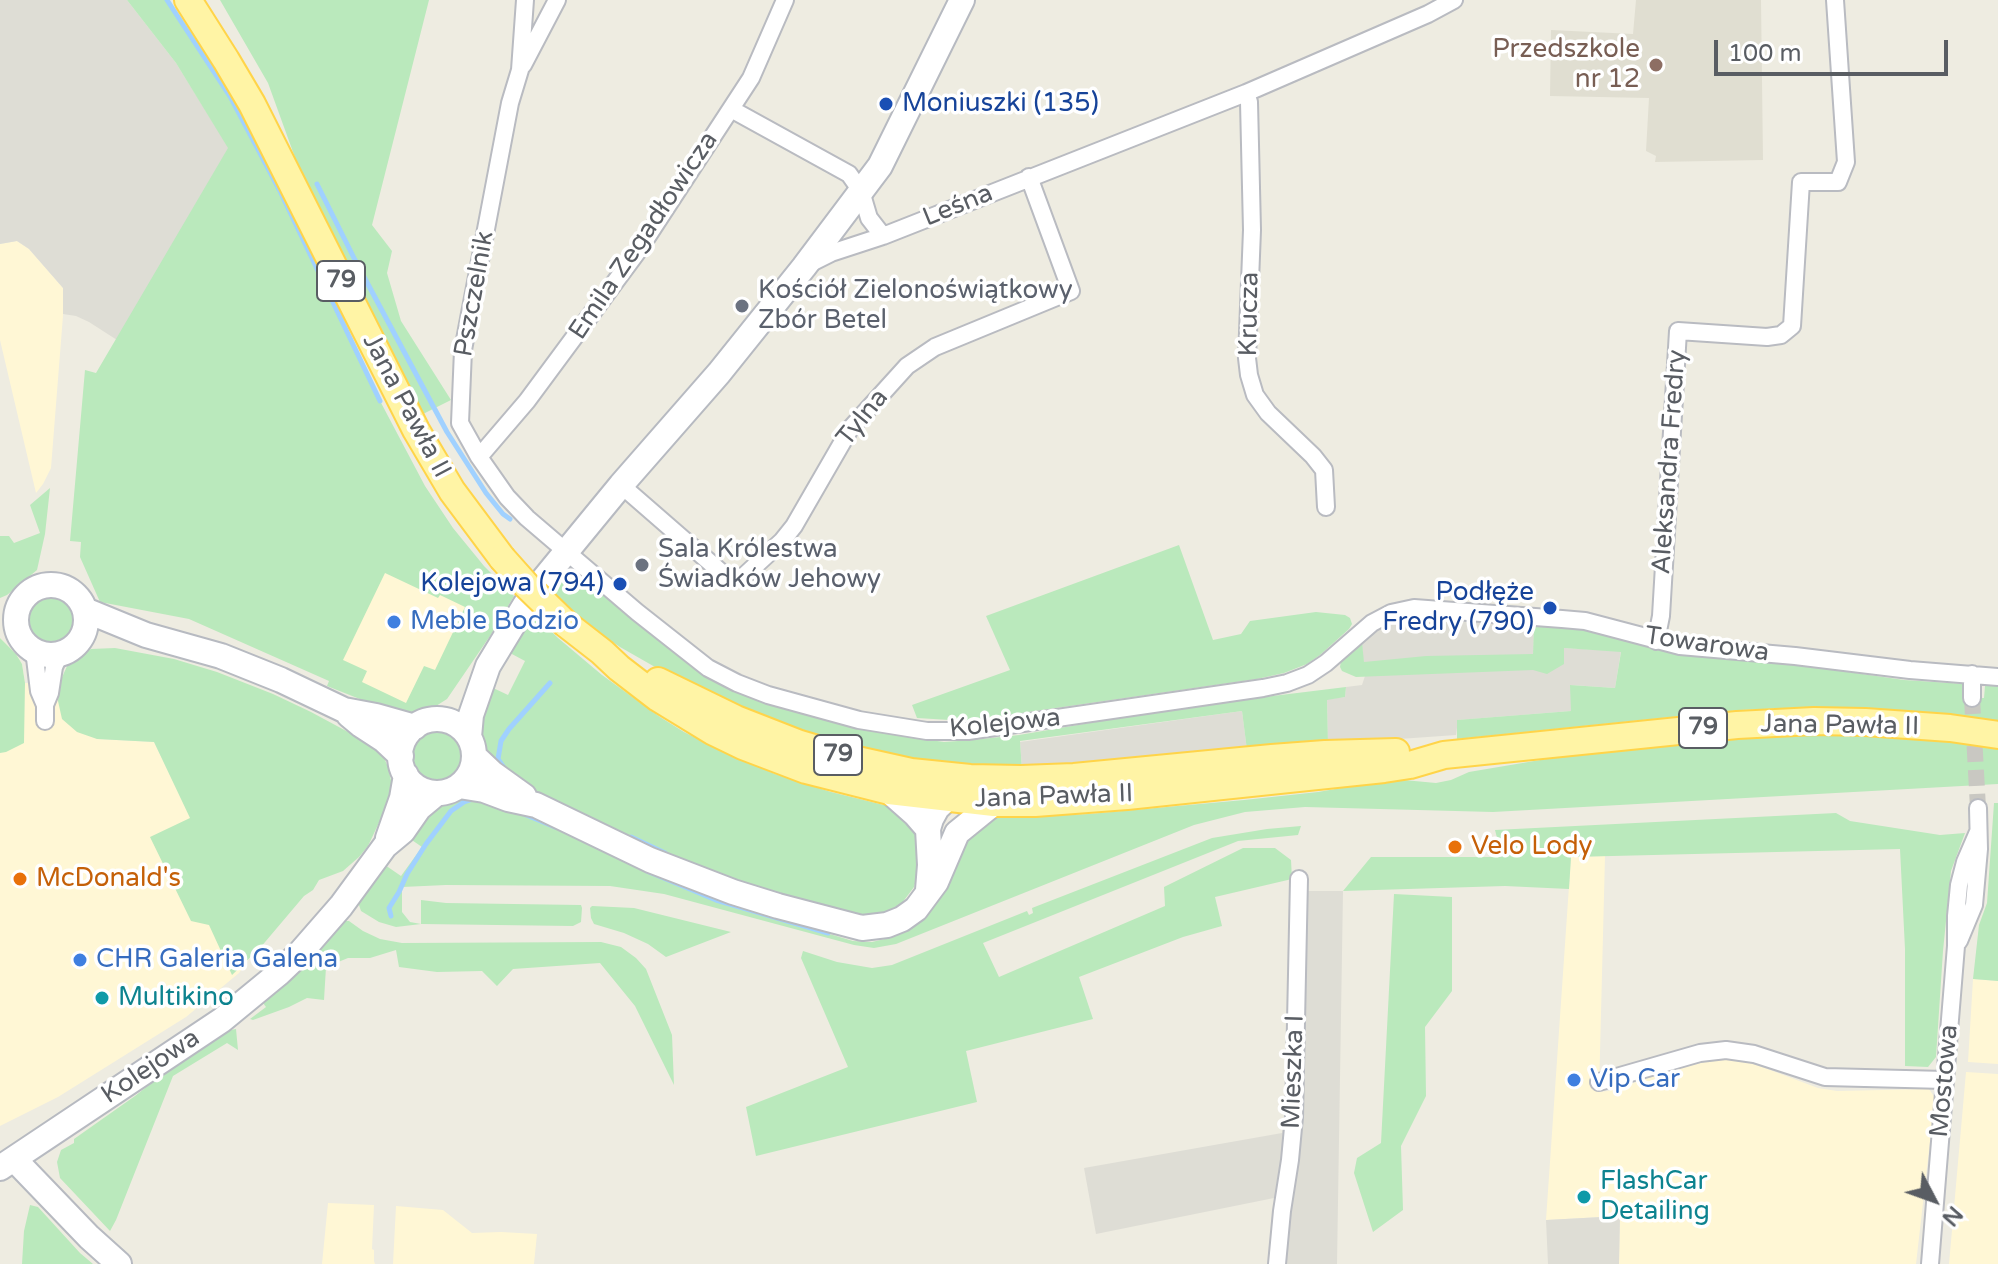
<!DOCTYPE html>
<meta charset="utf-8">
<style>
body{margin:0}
#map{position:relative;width:1998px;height:1264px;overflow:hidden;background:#eeece1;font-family:"Varela Round",sans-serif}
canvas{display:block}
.north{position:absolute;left:1894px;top:1160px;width:80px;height:80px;-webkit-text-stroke:6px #fff;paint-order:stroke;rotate:131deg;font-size:22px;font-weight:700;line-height:32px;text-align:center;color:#595d63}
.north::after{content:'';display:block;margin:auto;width:28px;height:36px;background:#595d63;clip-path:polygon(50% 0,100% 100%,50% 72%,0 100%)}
.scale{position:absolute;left:1714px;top:40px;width:234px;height:36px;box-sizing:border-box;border:4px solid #595d63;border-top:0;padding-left:10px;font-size:24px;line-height:28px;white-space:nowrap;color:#595d63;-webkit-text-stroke:6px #fff;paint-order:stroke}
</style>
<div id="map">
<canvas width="1998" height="1264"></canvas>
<div class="north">N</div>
<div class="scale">100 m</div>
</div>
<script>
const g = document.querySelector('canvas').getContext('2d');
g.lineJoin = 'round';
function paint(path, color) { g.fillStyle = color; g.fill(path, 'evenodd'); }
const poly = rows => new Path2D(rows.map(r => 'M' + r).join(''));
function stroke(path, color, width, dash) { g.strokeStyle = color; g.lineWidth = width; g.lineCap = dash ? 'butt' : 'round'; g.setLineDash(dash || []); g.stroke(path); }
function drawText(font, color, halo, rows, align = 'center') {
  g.font = font + ' "Varela Round",sans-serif'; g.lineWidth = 7; g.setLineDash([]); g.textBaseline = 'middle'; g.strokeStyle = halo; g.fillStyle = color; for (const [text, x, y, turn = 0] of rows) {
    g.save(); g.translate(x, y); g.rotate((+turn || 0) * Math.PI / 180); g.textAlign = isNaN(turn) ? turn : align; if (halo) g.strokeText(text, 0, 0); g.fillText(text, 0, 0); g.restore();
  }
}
paint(poly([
 [17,241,29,249,63,288,64,303,51,468,43,484,36,493,0,340,0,244],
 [404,522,478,617,408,712,329,681],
 [0,638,16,654,22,664,25,683,59,684,58,701,97,739,154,742,191,818,251,956,239,973,186,1017,58,1097,0,1126],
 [1605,856,1599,1092,1608,1091,1674,1070,1712,1060,1735,1060,1754,1064,1818,1088,1837,1091,1929,1089,1935,1098,1916,1264,1619,1264,1620,1216,1546,1220,1571,857],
 [1973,979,1998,981,1998,1064,1968,1062],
 [1966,1072,1998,1074,1998,1264,1949,1264],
 [328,1203,374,1205,372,1249,374,1250,374,1261,375,1264,322,1264],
 [396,1206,443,1210,472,1233,501,1232,537,1234,534,1264,393,1264]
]), '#fff7d5');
paint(poly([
 [0,0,127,0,176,63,229,148,117,340,89,322,76,316,63,314,63,288,29,249,17,241,0,244],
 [1414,616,1534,623,1533,670,1564,648,1621,651,1615,688,1571,685,1571,711,1458,720,1456,735,1328,744,1327,699,1345,697,1346,687,1362,685,1365,676,1361,638,1395,618],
 [1242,711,1247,750,1124,762,1022,768,1020,742],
 [1305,891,1343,891,1337,1264,1273,1264,1274,1198,1096,1234,1084,1168,1282,1133,1284,1114,1301,1113],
 [1620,1216,1619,1264,1548,1264,1546,1220]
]), '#deddd5');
paint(poly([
 [1636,0,1761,0,1763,160,1655,162,1656,156,1646,151,1649,98,1550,96,1551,30,1633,34]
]), '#e0ded1');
paint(poly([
 [127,0,166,0,231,98,278,190,370,382,425,486,453,528,484,566,514,596,490,636,447,699,436,706,406,714,390,711,327,686,329,681,189,619,100,602,80,557,81,542,70,541,85,370,96,373,228,148,176,63],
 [385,573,438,598,440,595,465,607,435,670,424,666,406,703,362,682,367,671,343,660],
 [220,0,429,0,372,225,392,251,387,273,401,321,451,400,421,415,301,174,268,83],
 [50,488,45,534,37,570,7,595,0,598,0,536,9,536,14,543,40,533,30,505],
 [1179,545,1213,640,1241,634,1250,621,1316,612,1345,615,1350,618,1352,624,1349,629,1320,655,1307,664,1284,673,1257,679,966,721,917,718,912,705,1010,670,986,616],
 [565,577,574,578,591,590,594,588,633,619,734,689,767,703,806,714,858,728,903,736,944,742,972,740,1019,735,1183,707,1346,687,1345,697,1327,700,1328,744,1247,750,1242,711,1020,741,1022,770,948,767,828,742,683,683,620,647,580,620,551,594],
 '26 619a25 25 0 1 1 50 0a25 25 0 1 1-50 0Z',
 [535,615,558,638,602,675,660,717,684,732,728,754,775,774,831,792,900,809,914,821,921,843,921,863,914,887,902,903,886,913,871,916,857,915,781,895,724,877,672,856,526,789,484,754,476,730,491,687,508,695,525,661,510,653],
 [1534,623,1583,627,1655,649,1679,655,1807,666,1904,680,1966,684,1967,698,1984,698,1985,686,1998,686,1998,721,1962,716,1858,707,1811,707,1740,710,1457,739,1457,720,1571,711,1570,685,1615,688,1621,652,1564,648,1564,664,1547,674,1533,670,1356,677,1342,671,1340,667,1341,661,1362,642,1364,662,1426,656,1533,654],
 [0,638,16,654,22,664,25,683,24,743,6,752,0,753],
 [115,648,174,659,217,672,273,694,311,712,363,740,382,753,388,767,392,785,392,795,368,846,359,857,343,871,319,880,313,890,304,896,260,948,232,975,209,925,191,921,150,837,190,818,154,742,97,739,77,732,62,719,58,701,59,684,68,664,91,649],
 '413 756a25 25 0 1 1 50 0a25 25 0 1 1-50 0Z',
 [1814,735,1857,735,1961,743,1998,748,1998,784,1493,812,1305,807,1245,812,1194,825,896,944,874,948,854,945,664,894,610,886,446,885,402,887,402,912,410,922,421,924,421,900,446,903,581,905,582,908,581,922,573,926,421,924,396,927,379,922,361,911,358,902,385,865,401,876,422,847,406,836,438,799,462,795,515,810,661,878,716,900,853,941,872,942,893,937,919,922,936,901,958,844,988,818,1089,814,1244,800,1318,792,1393,779,1436,783,1451,780,1469,772,1552,758,1739,738],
 [1994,803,1998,803,1998,981,1973,979,1979,925,1987,903],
 [1836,813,1850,821,1940,835,1965,833,1951,871,1943,951,1936,1057,1928,1067,1905,1066,1905,949,1900,849,1571,857,1569,889,1505,886,1343,891,1371,857,1502,857,1495,830],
 [1301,826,1298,835,1238,841,983,943,999,977,1165,906,1164,887,1243,848,1275,848,1291,860,1292,879,1215,897,1222,926,1183,937,1079,977,1093,1019,966,1051,977,1102,756,1156,746,1107,848,1067,801,958,803,951,837,962,872,968,892,965,1027,911,1029,915,1033,913,1032,908,1212,838,1267,829],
 [1394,894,1452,897,1452,991,1425,1027,1426,1096,1401,1146,1403,1210,1373,1232,1354,1173,1357,1158,1381,1143],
 [592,906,634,908,731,932,666,957,648,944,624,933,594,924,591,918,590,908],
 [341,921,349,921,363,931,380,939,402,943,601,942,621,947,636,958,646,969,672,1035,674,1085,635,1006,600,963,513,969,497,986,482,971,437,972,399,967,396,950,370,958,348,958,326,967,324,1000,307,998,289,1007,253,1020,250,1019,266,1007,260,999],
 [236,1029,238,1050,227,1043,173,1076,116,1220,110,1231,60,1178,57,1162,61,1150,74,1143,74,1139,135,1096,164,1073,225,1031],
 [30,1205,38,1207,80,1253,93,1264,22,1264,24,1231]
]), '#bae9bc');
stroke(poly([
 [167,0,231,98,280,191,380,401],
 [317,184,355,260,447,432,486,493,503,514,510,519],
 [504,768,498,759,501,741,509,729,550,683],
 [524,814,555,827],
 [631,837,665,853],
 [647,871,716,900,828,933],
 [391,916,389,908,399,892,407,874,426,844,451,811,464,802,473,799]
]), '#a0d1ff', 5);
stroke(poly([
 [1972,698,1978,808]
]), '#c9c8c2', 16, [16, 8]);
const street = poly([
 [525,0,520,70,510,103,463,350,460,423,479,457,507,497,527,518,637,612,708,668,737,683,768,695,859,720,927,731,968,731,1263,688,1287,683,1308,675,1326,663,1372,623,1391,613,1414,608,1562,619,1585,621,1680,646,1795,656,1910,670,1998,677],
 [523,65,557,0],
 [1246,93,1249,102,1252,230,1247,358,1249,375,1255,395,1268,413,1313,456,1324,470,1326,507],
 [731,109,849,174,861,191,869,218,883,236],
 [809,264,831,253,883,236,1246,93,1428,14,1454,0],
 [479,457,527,401,638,251,751,78,785,0],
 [621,485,729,579,744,576,782,541,794,526,850,429,907,366,935,347,1071,291,1029,177],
 [1656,641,1661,616,1678,331,1767,337,1781,335,1792,326,1801,182,1838,182,1846,162,1835,0],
 [34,650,39,691,45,705],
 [1972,674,1972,698],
 [45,721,45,705,50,693,54,667,60,654],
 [1959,941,1974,905,1979,849,1978,808],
 [1599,1082,1700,1053,1726,1050,1754,1054,1825,1077,1945,1080],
 [1277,1264,1282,1211,1290,1160,1294,1117,1299,879],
 [1930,1264,1956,946,1956,916,1959,885,1965,862,1978,832]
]);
const secondary = poly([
 '16 620a35 35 0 1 1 70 0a35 35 0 1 1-70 0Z',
 [85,610,146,635,221,656,281,680,344,710,376,716,415,727],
 [349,715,361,725,384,740,401,756],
 '400 756a37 37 0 1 1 74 0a37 37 0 1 1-74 0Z',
 [469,737,471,715,488,666,525,605,543,580,621,485,719,373,804,267,880,166,962,0],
 [474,756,492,773,524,796],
 [459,786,484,790,508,799,536,805,650,860,733,892,778,906,862,928,887,925,902,919,916,909,936,882,957,833,994,803],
 [889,791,915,814,928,829],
 [388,838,402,798,406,775],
 [928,890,930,865,928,829,931,819,937,808,959,787],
 [14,1159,89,1237,119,1264],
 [0,1168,222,1020,278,974,300,953,341,906,385,846,403,831,419,808,437,793]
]);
const primary = poly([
 [188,0,226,60,252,104,416,430,452,491,502,558],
 [566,624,602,652,619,668,658,698,712,731,743,746,806,770,889,791,994,803,1035,803,1127,796,1384,769,1410,765,1444,755,1737,725,1814,721,1865,722,1950,728,1998,735],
 [658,681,736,719,800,744,848,758,911,772,970,778,1021,779,1074,777,1272,758,1325,754,1396,752]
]);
stroke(street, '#b9bbc1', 20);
stroke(secondary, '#b7bac1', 28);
stroke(primary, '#ffd449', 30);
stroke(street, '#fff', 16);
stroke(secondary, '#fff', 24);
stroke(primary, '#fff4a5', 26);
const primaryBridge = poly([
 [502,558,527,586,566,624]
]);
stroke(primaryBridge, '#ffd449', 30, []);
stroke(primaryBridge, '#fff4a5', 26);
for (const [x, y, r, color] of [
 [1656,65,8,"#8d6e63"],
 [886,104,8,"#1a4fb4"],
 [742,306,8,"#6b7280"],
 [642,565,8,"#6b7280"],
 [620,584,8,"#1a4fb4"],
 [1550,608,8,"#1a4fb4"],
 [394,622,8,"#3f7fe0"],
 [1455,847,8,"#e8710a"],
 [20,879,8,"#e8710a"],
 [80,960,8,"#3f7fe0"],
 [102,998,8,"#0f9aa8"],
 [1574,1080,8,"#3f7fe0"],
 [1584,1197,8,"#0f9aa8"]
]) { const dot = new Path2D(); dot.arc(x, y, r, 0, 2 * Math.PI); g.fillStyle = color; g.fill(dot); stroke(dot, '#fff', 3); }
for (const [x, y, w] of [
 [341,281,48],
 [1703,728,48],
 [838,755,48]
]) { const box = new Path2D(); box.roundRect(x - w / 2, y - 20, w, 40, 6); g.fillStyle = '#fff'; g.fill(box); stroke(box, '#595d63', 2); }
drawText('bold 24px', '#595d63', null, [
 ["79",341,281],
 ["79",1703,728],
 ["79",838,755]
]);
drawText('26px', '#785e54', '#fff', [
 ["Przedszkole",1640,50],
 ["nr 12",1640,80]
], 'right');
drawText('26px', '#164399', '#fff', [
 ["Moniuszki (135)",902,104,"left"],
 ["Kolejowa (794)",604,584],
 ["Podłęże",1534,593],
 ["Fredry (790)",1534,623]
], 'right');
drawText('26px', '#595d63', '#fff', [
 ["Leśna",958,206,-22],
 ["Emila Zegadłowicza",644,236,-56],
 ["Pszczelnik",475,294,-80],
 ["Krucza",1250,314,-89],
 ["Jana Pawła II",406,406,62],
 ["Tylna",863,418,-51],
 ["Aleksandra Fredry",1670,462,-86],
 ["Towarowa",1707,645,8],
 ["Kolejowa",1005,724,-6],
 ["Jana Pawła II",1840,726,1],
 ["Jana Pawła II",1054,797,-2],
 ["Kolejowa",151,1067,-34],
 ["Mieszka I",1294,1072,-88],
 ["Mostowa",1945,1081,-85]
]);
drawText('26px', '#5b616d', '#fff', [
 ["Kościół Zielonoświątkowy",758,291],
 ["Zbór Betel",758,321],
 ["Sala Królestwa",658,550],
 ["Świadków Jehowy",658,580]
], 'left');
drawText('26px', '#366cbe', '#fff', [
 ["Meble Bodzio",410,622],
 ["CHR Galeria Galena",96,960],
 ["Vip Car",1590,1080]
], 'left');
drawText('26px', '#c56008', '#fff', [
 ["Velo Lody",1471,847],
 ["McDonald's",36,879]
], 'left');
drawText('26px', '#0d838f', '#fff', [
 ["Multikino",118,998],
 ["FlashCar",1600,1182],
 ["Detailing",1600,1212]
], 'left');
</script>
